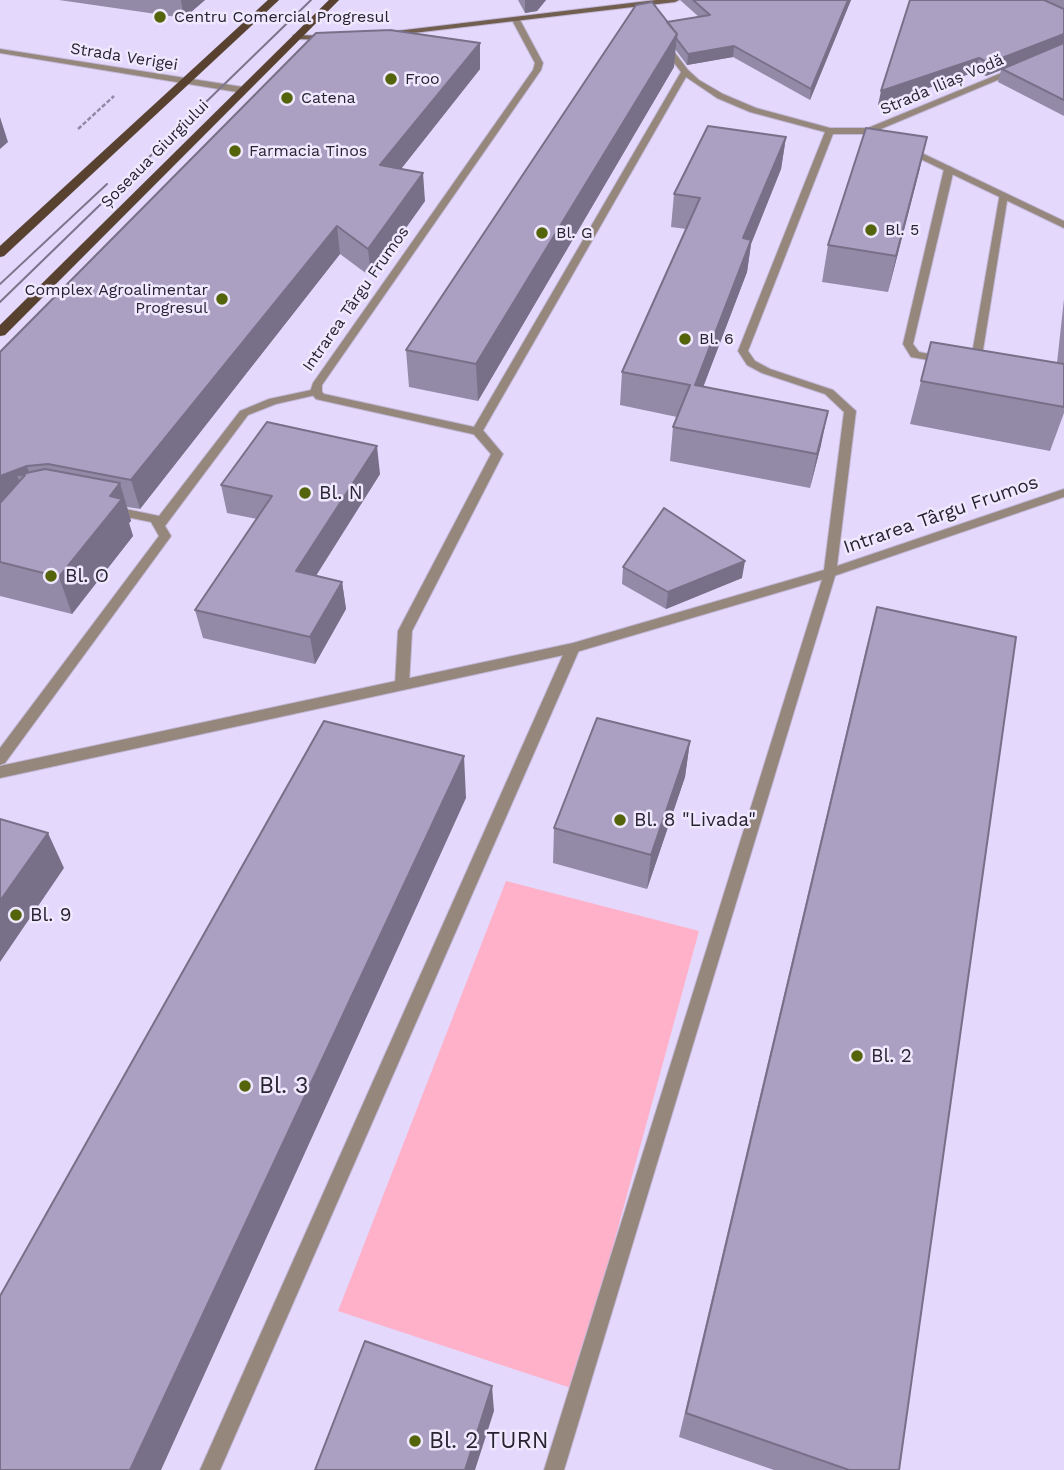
<!DOCTYPE html>
<meta charset="utf-8">
<style>
body{margin:0}
canvas{display:block;background:#e4d8fd}
</style>
<canvas width="1064" height="1470"></canvas>
<script>
const g = document.querySelector('canvas').getContext('2d');
g.lineJoin = 'round';
function paint(path, color) { g.fillStyle = color; g.fill(path, 'evenodd'); }
const poly = rows => new Path2D(rows.map(r => 'M' + r).join(''));
function stroke(path, color, width, dash) { g.strokeStyle = color; g.lineWidth = width; g.lineCap = dash ? 'butt' : 'round'; g.setLineDash(dash || []); g.stroke(path); }
function drawText(font, color, halo, rows, align = 'center') {
  g.font = font + ' "Work Sans",sans-serif'; g.lineWidth = 5; g.setLineDash([]); g.textBaseline = 'middle'; g.strokeStyle = halo; g.fillStyle = color; for (const [text, x, y, turn = 0] of rows) {
    g.save(); g.translate(x, y); g.rotate((+turn || 0) * Math.PI / 180); g.textAlign = isNaN(turn) ? turn : align; if (halo) g.strokeText(text, 0, 0); g.fillText(text, 0, 0); g.restore();
  }
}
paint(poly([
 [506,881,699,931,574,1389,338,1311]
]), '#feb1c8');
const lane = poly([
 [949,166,954,169,913,344,919,352,949,358,950,360,945,363,911,357,903,344,944,169,949,166],
 [1000,193,1008,195,982,356,968,364,963,361,972,354,1000,193],
 [316,389,320,390,320,394,276,404,248,415,165,526,171,536,169,539,5,763,0,765,0,748,159,536,151,522,107,513,105,510,107,507,111,506,159,516,240,411,269,399,316,389],
 [477,427,481,428,503,454,412,631,409,685,402,690,395,685,398,631,491,454,471,431,477,427],
 [830,569,836,573,564,1470,544,1470,824,573,830,569],
 [573,643,580,648,220,1470,200,1470,566,648,573,643]
]);
const street = poly([
 [513,18,520,20,543,63,541,70,322,385,322,392,324,394,474,427,681,72,659,43,660,41,666,41,688,70,699,80,723,94,756,108,830,128,868,128,1016,67,1020,69,1019,71,876,131,885,135,885,139,879,139,868,134,833,134,748,351,755,361,770,369,833,390,856,411,837,566,1064,489,1064,497,834,576,573,653,0,778,0,766,573,643,824,570,844,412,825,394,762,373,747,365,738,351,825,132,750,112,717,98,686,77,481,434,477,435,320,400,316,399,310,392,313,383,533,70,535,63,512,20,513,18],
 [0,49,243,87,247,90,243,93,0,53,0,49],
 [907,146,1064,221,1064,228,904,151,903,149,907,146]
]);
const secondary = poly([
 [656,0,679,0,675,2,388,36,384,34,388,32,656,0],
 [296,35,330,36,334,38,330,40,293,39,293,35,296,35]
]);
const primary = poly([
 [268,0,279,0,4,256,0,257,0,246,268,0],
 [329,0,339,0,5,335,0,336,0,325,329,0]
]);
stroke(lane, '#c2b7d8', 2);
stroke(street, '#c2b7d8', 2);
stroke(secondary, '#c2b7d8', 2);
stroke(primary, '#c2b7d8', 1);
stroke(poly([
 [78,129,114,96]
]), '#938ba5', 2.5, [4.5, 2]);
paint(lane, '#95877c');
paint(street, '#95877c');
paint(secondary, '#715e4e');
paint(primary, '#58412e');
stroke(poly([
 [0,284,107,184],
 [0,302,311,0]
]), '#7c758c', 2);
paint(poly([
 [59,0,205,0,184,18],
 [518,0,546,0,537,11,525,13],
 [680,0,851,0,810,100,733,57,687,65,675,49,674,67,478,401,409,387,406,350,667,22,699,17],
 [910,0,1064,0,1064,116,998,82,1001,70,986,76,975,72,878,105],
 [480,43,480,69,401,169,425,201,371,277,340,254,140,509,127,507,131,521,129,523,133,536,72,614,0,596,0,352],
 [786,137,781,169,751,244,747,272,703,387,821,445,810,488,670,461,673,427,677,417,620,405,622,372,686,229,671,227,674,194],
 [927,137,888,292,822,282,828,245],
 [1064,299,1064,413,1050,451,910,424,931,342,1057,363],
 [380,474,316,576,342,582,346,609,315,664,203,638,195,610,257,519,227,513,221,485],
 [623,567,742,578,666,609,622,584],
 [877,607,899,1470,774,1470,679,1437,866,649],
 [690,741,685,777,647,889,553,863,554,828]
]), '#938aa7');
paint(poly([
 [181,0,205,0,184,18],
 [525,0,546,0,537,11,525,13],
 [848,0,851,0,810,100,811,89],
 [677,34,674,67,478,401,476,364],
 [1064,34,1064,45,1002,69,1001,70,986,76,989,63],
 [480,43,480,69,382,193,380,165],
 [734,46,733,57,687,65,688,54],
 [979,58,975,72,878,105,881,91],
 [0,117,8,142,0,149],
 [786,137,781,169,751,244,747,272,691,419,695,385,743,238],
 [927,137,919,172,888,292,896,256],
 [423,173,425,201,371,277,368,249],
 [337,226,340,254,140,509,131,480],
 [828,411,821,445,810,488,817,454],
 [377,446,380,474,301,599,296,571],
 [27,466,37,496,25,475,17,475,26,500,0,509,0,476],
 [120,483,131,521,129,523,133,536,72,614,59,577,110,496],
 [745,561,742,578,666,609,668,592],
 [342,582,346,609,315,664,310,637],
 [690,741,685,777,647,889,651,855],
 [464,756,466,798,161,1470,130,1470],
 [48,833,64,868,0,962,0,901],
 [492,1386,494,1411,475,1470,465,1470]
]), '#787088');
const building = poly([
 [693,0,848,0,811,89,734,46,688,54,676,38,677,34,667,22,710,15,693,0],
 [910,0,1044,0,1064,9,1064,34,989,63,979,58,881,91,910,0],
 [652,2,677,34,476,364,406,350,636,5,652,2],
 [390,30,480,43,380,165,423,173,368,249,337,226,131,480,48,464,27,466,0,476,0,352,316,33,390,30],
 [1064,43,1064,100,1002,69,1064,43],
 [708,126,786,137,743,238,751,240,695,385,828,411,817,454,673,427,690,385,622,372,700,198,674,194,708,126],
 [866,128,927,137,896,256,828,245,866,128],
 [931,342,1064,364,1064,407,921,381,931,342],
 [267,422,377,446,296,571,342,582,310,637,195,610,272,496,221,485,267,422],
 [45,469,120,483,110,496,122,499,59,577,0,562,0,503,25,475,17,475,45,469],
 [664,508,745,561,668,592,623,567,664,508],
 [877,607,1016,637,899,1470,849,1470,686,1413,877,607],
 [597,718,690,741,651,855,554,828,597,718],
 [324,721,464,756,130,1470,0,1470,0,1296,324,721],
 [0,819,48,833,0,901,0,819],
 [365,1341,492,1386,465,1470,315,1470,365,1341]
]);
paint(building, '#aba0c2');
stroke(building, '#787088', 2);
for (const [x, y, r, color] of [
 [160,17,7,"#54640b"],
 [391,79,7,"#54640b"],
 [287,98,7,"#54640b"],
 [235,151,7,"#54640b"],
 [871,230,7,"#54640b"],
 [542,233,7,"#54640b"],
 [222,299,7,"#54640b"],
 [685,339,7,"#54640b"],
 [305,493,7,"#54640b"],
 [51,576,7,"#54640b"],
 [620,820,7,"#54640b"],
 [16,915,7,"#54640b"],
 [857,1056,7,"#54640b"],
 [245,1086,7,"#54640b"],
 [415,1441,7,"#54640b"]
]) { const dot = new Path2D(); dot.arc(x, y, r, 0, 2 * Math.PI); g.fillStyle = color; g.fill(dot); stroke(dot, '#efe8fe', 2.5); }
drawText('16px', '#272330', '#efe8fe', [
 ["Centru Comercial Progresul",174,17],
 ["Froo",405,79],
 ["Catena",301,98],
 ["Farmacia Tinos",249,151],
 ["Bl. 5",885,230],
 ["Bl. G",556,233],
 ["Complex Agroalimentar",208,290,"right"],
 ["Progresul",208,308,"right"],
 ["Bl. 6",699,339]
], 'left');
drawText('16px', '#272330', '#efe8fe', [
 ["Strada Verigei",124,57,9],
 ["Strada Iliaș Vodă",942,85,-23],
 ["Șoseaua Giurgiului",155,154,-45],
 ["Intrarea Târgu Frumos",356,299,-55]
]);
drawText('19px', '#272330', '#efe8fe', [
 ["Bl. N",319,493],
 ["Bl. O",65,576],
 ["Bl. 8 \"Livada\"",634,820],
 ["Bl. 9",30,915],
 ["Bl. 2",871,1056]
], 'left');
drawText('19px', '#272330', '#efe8fe', [
 ["Intrarea Târgu Frumos",941,515,-19]
]);
drawText('23px', '#272330', '#efe8fe', [
 ["Bl. 3",259,1086],
 ["Bl. 2 TURN",429,1441]
], 'left');
</script>
